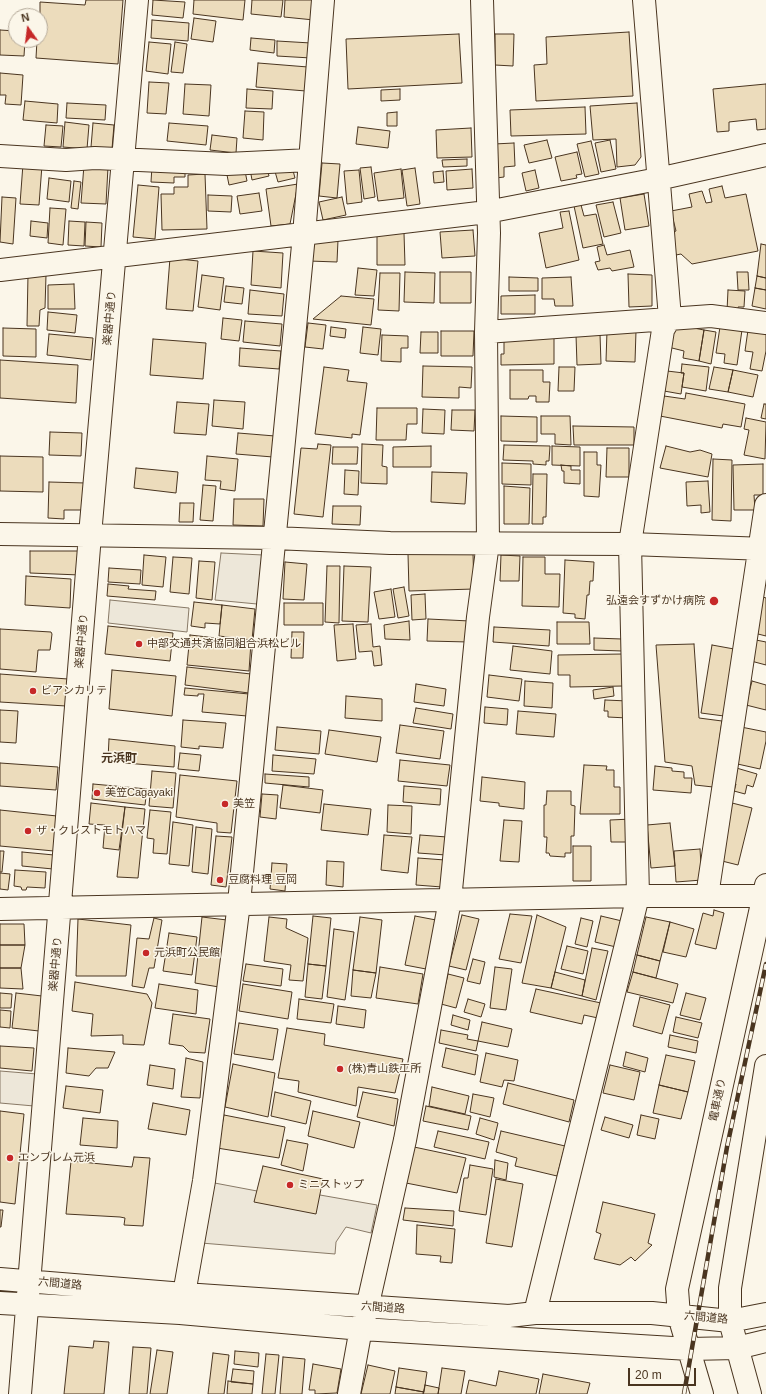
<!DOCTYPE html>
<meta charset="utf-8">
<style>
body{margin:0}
#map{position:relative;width:766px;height:1394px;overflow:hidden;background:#fbf6e9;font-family:Helvetica,sans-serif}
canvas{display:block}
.north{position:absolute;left:8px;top:8px;width:40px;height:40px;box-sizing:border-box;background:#fbf6e9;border:1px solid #b4a999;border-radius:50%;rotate:346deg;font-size:11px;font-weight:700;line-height:16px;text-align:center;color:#4a3520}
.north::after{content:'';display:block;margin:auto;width:14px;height:18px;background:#c62828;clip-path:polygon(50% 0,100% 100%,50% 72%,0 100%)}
.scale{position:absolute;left:628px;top:1368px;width:68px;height:18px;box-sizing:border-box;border:2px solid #4a3520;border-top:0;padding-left:5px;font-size:12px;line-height:14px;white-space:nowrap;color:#4a3520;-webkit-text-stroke:3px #fbf6e9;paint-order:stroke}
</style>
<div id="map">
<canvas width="766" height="1394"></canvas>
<div class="north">N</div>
<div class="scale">20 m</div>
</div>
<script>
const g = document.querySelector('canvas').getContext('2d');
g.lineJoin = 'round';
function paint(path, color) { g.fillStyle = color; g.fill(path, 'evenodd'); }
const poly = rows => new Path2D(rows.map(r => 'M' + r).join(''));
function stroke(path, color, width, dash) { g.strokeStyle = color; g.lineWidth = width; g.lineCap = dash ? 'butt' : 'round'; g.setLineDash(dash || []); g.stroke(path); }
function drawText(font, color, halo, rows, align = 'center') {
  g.font = font + ' Helvetica,"Noto Sans JP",sans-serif'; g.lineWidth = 3; g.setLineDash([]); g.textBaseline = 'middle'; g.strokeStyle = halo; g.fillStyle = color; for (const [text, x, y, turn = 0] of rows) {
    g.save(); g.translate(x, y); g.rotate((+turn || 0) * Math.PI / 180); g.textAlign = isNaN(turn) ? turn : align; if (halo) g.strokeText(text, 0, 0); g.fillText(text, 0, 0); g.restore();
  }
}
const parking = poly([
 [221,553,263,555,257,604,215,600,221,553],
 [110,600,189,608,187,632,108,623,110,600],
 [0,1071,37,1074,34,1106,0,1103,0,1071],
 [204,1181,257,1191,320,1195,377,1205,371,1233,346,1227,336,1242,335,1254,201,1243,204,1181]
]);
paint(parking, '#ede7d9');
stroke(parking, '#887966', 1);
const building = poly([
 [86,0,123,0,118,64,36,58,37,40,40,40,40,2,85,5,86,0],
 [153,0,185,2,183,18,152,15,153,0],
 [194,0,245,0,243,20,193,14,194,0],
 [252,0,283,0,281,17,251,14,252,0],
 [285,0,316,0,314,20,284,17,285,0],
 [194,18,216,21,213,42,191,39,194,18],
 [152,20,189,23,188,41,151,38,152,20],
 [0,30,16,31,16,40,25,40,24,56,0,55,0,30],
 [629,32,633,96,536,101,534,65,547,64,546,37,629,32],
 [459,34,462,83,348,89,346,39,459,34],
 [495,34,514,34,513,66,495,65,495,34],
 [251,38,275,40,274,53,250,50,251,38],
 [277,41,311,43,311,58,277,56,277,41],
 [149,42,171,44,168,74,146,71,149,42],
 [175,42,187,44,183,73,171,72,175,42],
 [258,63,308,67,306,91,256,87,258,63],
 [0,73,23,75,21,105,5,104,6,95,0,95,0,73],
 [149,82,169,83,166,114,147,113,149,82],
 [185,84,211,85,209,116,183,114,185,84],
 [766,84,766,129,757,130,756,119,729,122,729,131,717,132,713,89,766,84],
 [247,89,273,91,272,109,246,108,247,89],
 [400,89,400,100,381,101,381,90,400,89],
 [25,101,58,104,57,123,23,120,25,101],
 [67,103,106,105,105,120,66,118,67,103],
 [637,103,641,157,635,165,617,167,616,139,593,140,590,106,637,103],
 [585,107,586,134,511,136,510,110,585,107],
 [245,111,264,112,263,140,243,138,245,111],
 [397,112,397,126,387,126,387,113,397,112],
 [65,122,89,125,87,149,63,147,65,122],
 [93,123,114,125,112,149,91,147,93,123],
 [169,123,208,126,206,145,167,141,169,123],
 [46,125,63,126,61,147,44,146,46,125],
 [358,127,390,131,388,148,356,144,358,127],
 [471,128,472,157,437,158,436,130,471,128],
 [212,135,237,138,236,153,210,150,212,135],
 [547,140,552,158,529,163,524,145,547,140],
 [610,140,616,169,601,172,595,143,610,140],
 [591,141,599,174,585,177,577,144,591,141],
 [514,143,515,166,504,167,504,177,496,178,494,144,514,143],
 [577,152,582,174,576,175,577,178,561,181,555,157,577,152],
 [467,159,467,166,443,167,442,160,467,159],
 [291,163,295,178,278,182,274,168,291,163],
 [322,163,340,164,337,198,319,196,322,163],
 [23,164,42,165,39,205,20,204,23,164],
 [84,165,108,167,106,204,81,203,84,165],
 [266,165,269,176,252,180,250,169,266,165],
 [152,166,185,167,185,177,174,177,174,183,151,182,152,166],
 [244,166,247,181,229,185,226,170,244,166],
 [371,167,375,197,364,199,360,168,371,167],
 [415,168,420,204,407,206,402,170,415,168],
 [401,169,404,198,378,201,374,173,401,169],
 [472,169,473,188,447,190,446,171,472,169],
 [359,170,362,202,347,204,344,171,359,170],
 [535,170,539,188,526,191,522,173,535,170],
 [443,171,444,182,434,183,433,172,443,171],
 [205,174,207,229,162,230,161,194,174,194,174,187,188,187,188,175,205,174],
 [49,178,71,181,69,202,47,199,49,178],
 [74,181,81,182,78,209,71,208,74,181],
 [298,184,290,224,271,226,266,189,298,184],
 [138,185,159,187,155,239,133,237,138,185],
 [722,186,725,198,746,194,758,251,692,264,681,254,676,255,671,233,676,231,671,211,692,207,689,194,702,191,706,203,712,202,709,189,722,186],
 [259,193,262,211,240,214,237,196,259,193],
 [644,194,649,226,625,230,620,198,644,194],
 [208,195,232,196,231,212,208,211,208,195],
 [2,197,16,198,13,244,0,242,2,197],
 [342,197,346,215,323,220,319,202,342,197],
 [613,202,621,233,604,237,596,205,613,202],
 [581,205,584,216,596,214,603,244,583,248,574,206,581,205],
 [50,208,66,209,63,245,48,243,50,208],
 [569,211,579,260,546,268,539,233,563,228,560,212,569,211],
 [31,221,48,223,47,238,30,236,31,221],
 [69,221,85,222,84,246,68,245,69,221],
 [86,222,102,223,101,247,85,246,86,222],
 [473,230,475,256,442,258,440,232,473,230],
 [404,233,405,265,377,265,377,234,404,233],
 [310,239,338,240,337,262,309,261,310,239],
 [761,244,766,245,766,278,757,276,761,244],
 [604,245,607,255,630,250,634,267,612,271,610,268,598,270,595,262,600,261,597,247,604,245],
 [253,251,283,253,281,288,251,285,253,251],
 [170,258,198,261,193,311,166,309,170,258],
 [358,268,377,270,374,296,355,295,358,268],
 [405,272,435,273,434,303,404,302,405,272],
 [440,272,471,272,471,303,440,303,440,272],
 [737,272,748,272,749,290,738,290,737,272],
 [380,273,400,273,399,311,378,310,380,273],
 [628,274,652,275,652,306,629,307,628,274],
 [28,275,46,275,45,308,40,310,39,326,27,326,28,275],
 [202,275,224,278,220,310,198,307,202,275],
 [757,276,766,278,766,290,755,288,757,276],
 [509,277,538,278,538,291,509,291,509,277],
 [571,277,573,306,555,306,554,299,542,299,542,278,571,277],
 [74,284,75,309,48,309,48,285,74,284],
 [226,286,244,288,242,304,224,302,226,286],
 [755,288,766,290,766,309,752,306,755,288],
 [250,290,284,294,282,316,248,314,250,290],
 [728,290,745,291,744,307,738,307,738,311,727,311,728,290],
 [535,295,535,314,501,314,501,296,535,295],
 [341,296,374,299,371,325,313,319,341,296],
 [48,312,77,315,75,333,47,330,48,312],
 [223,318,242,320,239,341,221,339,223,318],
 [245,321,282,324,280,346,243,342,245,321],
 [308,323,326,325,323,349,305,347,308,323],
 [673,324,704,330,699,361,683,358,684,351,668,347,673,324],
 [331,327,346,329,345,338,330,336,331,327],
 [363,327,381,329,378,355,360,353,363,327],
 [720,327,742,330,737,365,724,363,725,354,716,353,720,327],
 [3,328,36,329,36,357,3,356,3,328],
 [704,330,716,332,711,364,699,361,704,330],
 [748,330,766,333,766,351,762,371,750,369,753,352,745,351,748,330],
 [441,331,474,331,473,356,441,356,441,331],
 [607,331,636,331,635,362,606,361,607,331],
 [421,332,438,332,438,353,420,353,421,332],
 [49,334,93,338,91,360,47,355,49,334],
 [600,334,601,364,577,365,576,335,600,334],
 [382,335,408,336,408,348,401,348,401,362,381,361,382,335],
 [554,336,554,364,501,365,501,354,504,354,504,337,554,336],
 [153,339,206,343,203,379,150,375,153,339],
 [240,348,281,351,279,369,239,366,240,348],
 [0,360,78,365,76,403,0,398,0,360],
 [682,364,709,367,706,391,682,387,684,373,681,373,682,364],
 [423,366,472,367,471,388,459,387,459,398,422,397,423,366],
 [324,367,349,370,347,381,367,383,360,435,352,434,352,438,315,434,324,367],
 [559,367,575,367,574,391,558,391,559,367],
 [714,367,733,370,728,392,709,389,714,367],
 [510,370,543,370,543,382,550,382,549,402,536,402,536,396,529,396,528,399,510,399,510,370],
 [733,370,758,375,753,397,728,392,733,370],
 [667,371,684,373,681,394,664,391,667,371],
 [686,393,745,404,741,427,723,424,722,428,660,416,664,396,685,399,686,393],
 [214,400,245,402,243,429,212,426,214,400],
 [177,402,209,404,206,435,174,433,177,402],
 [764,404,766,404,766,419,761,418,764,404],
 [377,408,417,408,417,424,407,424,406,440,376,440,377,408],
 [423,409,445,410,444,434,422,433,423,409],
 [452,410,475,410,474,431,451,430,452,410],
 [501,416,537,417,537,442,501,441,501,416],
 [541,416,570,416,571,445,555,444,555,434,541,434,541,416],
 [746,418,766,422,765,459,744,455,749,430,744,429,746,418],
 [573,426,634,427,634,445,574,445,573,426],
 [50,432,82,433,81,456,49,455,50,432],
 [238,433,275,436,273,457,236,454,238,433],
 [318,444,331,445,323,517,294,514,301,448,317,449,318,444],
 [362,444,383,445,382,466,387,467,387,484,361,483,362,444],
 [504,445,550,446,549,461,546,461,546,465,533,464,533,461,503,460,504,445],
 [431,446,431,467,393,467,393,447,431,446],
 [552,446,580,447,580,466,552,465,552,446],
 [666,446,690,452,700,450,712,454,708,477,660,468,666,446],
 [333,447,358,447,357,464,332,464,333,447],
 [607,448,629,448,629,477,606,477,607,448],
 [584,452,597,452,597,465,601,465,599,497,584,496,584,452],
 [0,456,43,457,43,492,0,491,0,456],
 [207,456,238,459,235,491,220,489,221,481,205,480,207,456],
 [713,459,732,460,731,521,712,520,713,459],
 [502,463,531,464,531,485,502,484,502,463],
 [763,464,763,495,754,495,755,510,734,510,733,465,763,464],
 [561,465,571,466,571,470,580,470,580,484,564,483,564,471,562,471,561,465],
 [136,468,178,472,176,493,134,488,136,468],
 [345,470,359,471,358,495,344,494,345,470],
 [432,472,467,473,465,504,431,502,432,472],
 [533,474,547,474,546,517,543,517,543,524,532,524,533,474],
 [708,481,710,512,701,513,701,505,687,506,686,482,708,481],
 [49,482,86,483,85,510,64,510,64,519,48,518,49,482],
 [203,485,216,486,213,521,200,520,203,485],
 [504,486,530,488,529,524,504,524,504,486],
 [234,499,264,499,263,526,233,525,234,499],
 [180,503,194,503,193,522,179,522,180,503],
 [333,506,361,506,360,525,332,524,333,506],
 [30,551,81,551,80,575,30,573,30,551],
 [473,553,474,589,409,591,408,554,473,553],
 [144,555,166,557,163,587,142,585,144,555],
 [501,555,520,556,519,581,500,581,501,555],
 [173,557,192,558,189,594,170,592,173,557],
 [523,557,545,557,545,574,560,574,559,607,522,606,523,557],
 [565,560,594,562,593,581,590,581,589,595,587,595,585,619,575,618,575,614,563,613,565,560],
 [199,561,215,562,212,600,196,598,199,561],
 [285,562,307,564,304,600,283,599,285,562],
 [327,566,340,566,339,623,325,622,327,566],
 [344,566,371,567,368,622,342,621,344,566],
 [109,568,141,570,140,584,108,582,109,568],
 [26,576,71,579,70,608,25,605,26,576],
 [108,584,129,586,128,589,156,591,155,600,107,596,108,584],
 [404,587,409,616,398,618,393,589,404,587],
 [391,589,395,617,379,619,374,592,391,589],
 [425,594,426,619,412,620,411,595,425,594],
 [763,597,766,598,766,636,754,633,763,597],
 [194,602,222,605,220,624,205,623,205,628,191,626,194,602],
 [284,603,323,603,323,625,284,625,284,603],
 [222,605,255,609,252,640,219,636,222,605],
 [428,619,470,621,469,642,427,641,428,619],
 [409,621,410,640,385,639,384,625,409,621],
 [557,622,589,622,590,644,557,644,557,622],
 [353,624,356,659,337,661,334,625,353,624],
 [371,624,373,647,380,646,382,665,374,666,372,651,359,652,356,625,371,624],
 [108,626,173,633,170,661,105,654,108,626],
 [494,627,550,630,549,646,493,642,494,627],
 [0,629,51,632,52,634,50,650,38,650,36,672,0,669,0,629],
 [292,632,304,632,303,658,291,658,292,632],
 [190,635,251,642,249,671,187,665,190,635],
 [594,638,622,639,622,651,594,650,594,638],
 [756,640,766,642,766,665,751,661,756,640],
 [694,644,699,718,722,721,713,787,695,785,692,766,665,762,656,645,694,644],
 [712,645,734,649,724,716,701,713,712,645],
 [513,646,552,651,550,674,510,670,513,646],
 [623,654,623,686,570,687,570,675,558,675,558,655,623,654],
 [187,667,251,674,249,693,185,685,187,667],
 [112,670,176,676,172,716,109,709,112,670],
 [0,674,68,679,66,706,0,702,0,674],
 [489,675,522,679,519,701,487,697,489,675],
 [525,681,553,683,552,708,524,706,525,681],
 [752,681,766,685,766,710,746,705,752,681],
 [416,684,446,689,444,706,414,702,416,684],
 [613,687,614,696,594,699,593,690,613,687],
 [185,688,249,694,247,716,202,712,204,694,198,694,198,696,184,695,185,688],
 [346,696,382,699,382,721,345,718,346,696],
 [605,700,628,701,627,718,608,717,608,711,604,711,605,700],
 [485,707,508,709,507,725,484,723,485,707],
 [416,708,453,714,451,729,413,723,416,708],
 [0,710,18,711,16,743,0,742,0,710],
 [518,711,556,714,554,737,516,734,518,711],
 [183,720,226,723,223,748,199,746,199,749,181,747,183,720],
 [400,725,444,731,440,759,396,753,400,725],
 [277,727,321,731,319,754,275,750,277,727],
 [741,727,766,732,766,741,760,769,733,763,741,727],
 [329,730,381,737,377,762,325,754,329,730],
 [109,739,175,746,174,767,125,763,125,761,108,759,109,739],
 [180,753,201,755,199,771,178,769,180,753],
 [273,755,316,759,314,774,272,771,273,755],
 [400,760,450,765,447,786,398,781,400,760],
 [0,763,58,767,56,790,0,786,0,763],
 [584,765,607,766,606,770,614,770,614,787,620,787,620,814,580,814,584,765],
 [655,766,672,768,672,771,684,772,684,778,692,778,691,793,653,790,655,766],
 [733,767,757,774,753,787,747,785,745,794,734,791,736,784,729,782,733,767],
 [152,771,176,773,173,808,149,806,152,771],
 [265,774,309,777,309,787,265,783,265,774],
 [180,775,237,781,231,833,217,832,217,823,176,817,180,775],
 [482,777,525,782,524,809,499,806,499,803,480,801,482,777],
 [93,784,147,789,145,805,92,799,93,784],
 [283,785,323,790,320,813,280,808,283,785],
 [404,786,441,789,440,805,403,802,404,786],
 [547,791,571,791,571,805,575,806,574,836,571,836,571,853,565,853,565,857,550,856,549,853,546,853,547,837,544,837,544,805,546,805,547,791],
 [262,794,278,795,276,819,260,817,262,794],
 [91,803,125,807,119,850,103,848,105,825,89,824,91,803],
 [732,803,752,808,738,865,718,860,732,803],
 [324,804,371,809,368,835,321,830,324,804],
 [388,805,412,806,411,834,387,832,388,805],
 [125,807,145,809,138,878,117,877,125,807],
 [0,810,57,816,54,851,0,846,0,810],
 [150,810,171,812,167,854,153,853,154,839,147,838,150,810],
 [632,819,632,842,611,842,610,820,632,819],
 [504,820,522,821,519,862,500,861,504,820],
 [173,822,193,825,189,866,169,864,173,822],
 [670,823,675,866,651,868,647,825,670,823],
 [196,827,212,829,208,874,192,872,196,827],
 [384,835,412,837,408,873,381,870,384,835],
 [420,835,447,837,446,855,418,853,420,835],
 [216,836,232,837,226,887,211,885,216,836],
 [573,846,591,846,591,881,573,881,573,846],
 [700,849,702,880,676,882,674,851,700,849],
 [0,851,4,851,2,872,0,872,0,851],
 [22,852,54,855,53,869,22,866,22,852],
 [418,858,445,860,442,887,416,885,418,858],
 [327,861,344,862,343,887,326,885,327,861],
 [272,863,287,864,285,891,270,889,272,863],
 [15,870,46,872,45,888,27,887,26,890,22,890,21,887,14,886,15,870],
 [0,873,10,874,8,890,0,889,0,873],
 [714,910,724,913,716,949,695,944,703,913,713,916,714,910],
 [510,914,532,916,521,963,499,959,510,914],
 [462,915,479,919,466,970,449,966,462,915],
 [537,915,566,927,551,988,522,983,537,915],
 [313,916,331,918,326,966,308,964,313,916],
 [415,916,436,920,426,969,405,965,415,916],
 [601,916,622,921,616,947,595,942,601,916],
 [202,917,227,920,219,987,195,983,202,917],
 [269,917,287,919,286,928,308,938,303,981,289,980,291,965,264,961,269,917],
 [360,917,382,920,376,973,353,970,360,917],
 [646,917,670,922,660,961,637,955,646,917],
 [154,918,162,920,154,968,149,968,144,988,132,986,137,938,149,939,154,918],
 [581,918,593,921,587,947,575,944,581,918],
 [78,919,131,925,126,976,76,976,78,919],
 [670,922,694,929,686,957,663,952,670,922],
 [0,924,24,924,25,945,0,945,0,924],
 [334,929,354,932,345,1000,327,997,334,929],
 [169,933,197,937,192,975,163,971,169,933],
 [0,945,25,945,21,968,0,968,0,945],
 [567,946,588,951,583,974,561,969,567,946],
 [592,948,608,951,596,1000,582,996,592,948],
 [637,955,660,961,656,978,633,972,637,955],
 [473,959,485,962,480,984,467,981,473,959],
 [246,964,283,969,281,986,243,981,246,964],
 [308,964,326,966,322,999,305,997,308,964],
 [380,967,423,974,418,1004,376,998,380,967],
 [495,967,512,969,506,1010,490,1008,495,967],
 [0,968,21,968,23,989,0,988,0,968],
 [353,970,376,973,371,998,351,996,353,970],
 [555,972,585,980,582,996,551,988,555,972],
 [633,972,678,984,673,1003,627,992,633,972],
 [448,974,464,978,456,1008,441,1004,448,974],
 [75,982,147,994,152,1003,144,1045,123,1044,123,1035,91,1036,93,1014,72,1011,75,982],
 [159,984,198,990,196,1014,155,1008,159,984],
 [243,984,292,992,288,1019,239,1011,243,984],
 [536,989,601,1003,598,1018,584,1015,582,1024,530,1012,536,989],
 [0,993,12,994,11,1008,0,1008,0,993],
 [16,993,42,996,39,1031,12,1028,16,993],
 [686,993,706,998,700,1020,680,1015,686,993],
 [640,997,670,1005,662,1034,633,1026,640,997],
 [299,999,334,1004,331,1023,297,1019,299,999],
 [468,999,485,1004,481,1017,464,1012,468,999],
 [338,1006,366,1010,364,1028,336,1024,338,1006],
 [0,1010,11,1011,10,1028,0,1027,0,1010],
 [173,1014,210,1019,205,1053,189,1052,183,1046,169,1044,173,1014],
 [453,1015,470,1020,468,1030,451,1025,453,1015],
 [676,1017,702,1023,698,1038,673,1032,676,1017],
 [482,1022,512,1029,508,1047,478,1041,482,1022],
 [239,1023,278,1029,273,1060,234,1054,239,1023],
 [287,1028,325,1034,324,1045,403,1059,395,1093,358,1087,356,1106,298,1092,299,1081,278,1078,287,1028],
 [441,1030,468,1035,467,1039,478,1041,476,1051,439,1043,441,1030],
 [670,1035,698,1041,696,1053,668,1047,670,1035],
 [0,1046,34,1048,32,1071,0,1068,0,1046],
 [68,1048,115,1052,108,1068,96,1068,89,1076,66,1073,68,1048],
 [446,1048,478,1055,475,1075,442,1067,446,1048],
 [626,1052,648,1058,645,1072,623,1066,626,1052],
 [486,1053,518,1060,514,1081,504,1080,502,1087,480,1082,486,1053],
 [666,1055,695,1061,688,1092,659,1085,666,1055],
 [186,1058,203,1062,200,1098,181,1097,186,1058],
 [233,1064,275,1073,268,1117,225,1107,233,1064],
 [150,1065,175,1069,173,1089,147,1085,150,1065],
 [610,1065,640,1072,634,1100,603,1093,610,1065],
 [508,1083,574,1100,569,1122,503,1104,508,1083],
 [659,1085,688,1092,681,1119,653,1113,659,1085],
 [66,1086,103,1090,100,1113,63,1108,66,1086],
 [432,1087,469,1096,465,1114,429,1106,432,1087],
 [275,1092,311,1101,306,1124,271,1116,275,1092],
 [363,1092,398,1099,394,1126,357,1117,363,1092],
 [473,1094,494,1098,490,1117,470,1112,473,1094],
 [153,1103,190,1110,186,1135,148,1129,153,1103],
 [426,1106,471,1116,468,1130,423,1121,426,1106],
 [0,1111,24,1114,15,1204,0,1202,0,1111],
 [313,1111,360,1122,354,1148,308,1136,313,1111],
 [224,1115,285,1127,279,1158,217,1148,224,1115],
 [641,1115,659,1119,655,1139,637,1135,641,1115],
 [605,1117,633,1125,629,1138,601,1130,605,1117],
 [83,1118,118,1121,117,1148,80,1145,83,1118],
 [480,1118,498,1123,494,1140,476,1134,480,1118],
 [438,1131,489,1142,485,1159,434,1147,438,1131],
 [501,1131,565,1146,557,1176,515,1166,517,1158,496,1152,501,1131],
 [287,1140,308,1144,303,1171,281,1165,287,1140],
 [414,1147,466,1158,457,1193,406,1183,414,1147],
 [134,1157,150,1158,143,1226,124,1225,125,1218,120,1217,66,1214,71,1161,132,1167,134,1157],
 [495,1160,508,1163,506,1180,494,1177,495,1160],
 [470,1165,493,1169,486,1215,459,1211,464,1178,468,1178,470,1165],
 [263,1166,323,1179,316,1214,254,1202,263,1166],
 [496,1179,523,1184,512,1247,486,1243,496,1179],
 [603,1202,655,1214,648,1243,652,1245,635,1261,631,1257,620,1265,594,1259,601,1234,596,1232,603,1202],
 [405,1208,454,1211,453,1226,403,1220,405,1208],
 [0,1210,3,1210,1,1227,0,1227,0,1210],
 [417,1225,455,1229,452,1263,440,1262,441,1256,416,1254,417,1225],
 [94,1341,109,1342,104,1394,64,1394,69,1346,93,1348,94,1341],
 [133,1347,151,1348,147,1394,129,1394,133,1347],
 [157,1350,173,1352,167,1394,150,1394,157,1350],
 [235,1351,259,1353,258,1367,234,1364,235,1351],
 [213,1353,229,1355,224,1394,208,1394,213,1353],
 [266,1354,279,1355,275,1394,262,1394,266,1354],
 [283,1357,305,1359,302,1394,280,1394,283,1357],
 [313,1364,341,1369,337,1393,315,1394,315,1390,309,1390,313,1364],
 [368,1365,395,1371,390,1394,361,1394,368,1365],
 [399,1368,427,1372,424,1392,396,1387,399,1368],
 [442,1368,465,1371,461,1394,438,1394,442,1368],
 [233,1369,254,1371,253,1384,231,1382,233,1369],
 [499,1371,539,1379,536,1394,466,1394,469,1380,496,1386,499,1371],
 [543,1374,590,1383,587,1394,539,1394,543,1374],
 [228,1381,253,1384,252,1394,227,1394,228,1381],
 [425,1385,439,1388,438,1394,423,1394,425,1385],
 [396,1387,424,1392,423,1394,395,1394,396,1387]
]);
paint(building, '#ecdcbc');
stroke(building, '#4a3520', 1);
const minor = poly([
 [0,156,66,160,95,158,227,164,310,160],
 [0,270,487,212,658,179,766,155],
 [486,332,711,316,766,323],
 [0,534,274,538,390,543,630,544,766,549],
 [707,896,766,505],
 [0,909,638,896,766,896],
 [0,1279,184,1294,509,1316,535,1313,652,1313,730,1321,766,1314],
 [184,1294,204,1181,239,903,304,235,323,0],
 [0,1303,180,1313,362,1329,689,1349,737,1348,766,1341],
 [535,1313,638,896,630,544,663,330,670,318,644,0],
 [20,1394,90,535,137,0],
 [349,1394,359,1339,367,1308,405,1140,450,900,478,617,488,543,486,332,489,233,482,0],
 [702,1394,679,1316,677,1289,766,885],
 [750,1394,730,1321,730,1288,766,1066]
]);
stroke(minor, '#4a3520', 24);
stroke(minor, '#fbf6e9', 22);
const rail = poly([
 [684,1394,727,1147,766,964]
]);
stroke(rail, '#4a3520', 4.5);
stroke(rail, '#fbf6e9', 3, [9]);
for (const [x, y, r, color] of [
 [714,601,5,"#c62828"],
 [139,644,4,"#c62828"],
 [33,691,4,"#c62828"],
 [97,793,4,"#c62828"],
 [225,804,4,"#c62828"],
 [28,831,4,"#c62828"],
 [220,880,4,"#c62828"],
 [146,953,4,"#c62828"],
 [340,1069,4,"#c62828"],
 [10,1158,4,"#c62828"],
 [290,1185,4,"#c62828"]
]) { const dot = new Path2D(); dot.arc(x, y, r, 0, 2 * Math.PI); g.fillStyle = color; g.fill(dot); stroke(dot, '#fbf6e9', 1.5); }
drawText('11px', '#4a3520', '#fbf6e9', [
 ["楽器中通り",110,318,-85],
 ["楽器中通り",82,641,-85],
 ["楽器中通り",56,964,-85],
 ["電車通り",718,1100,-78],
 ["六間道路",60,1284,5],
 ["六間道路",383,1308,4],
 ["六間道路",706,1318,5]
]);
drawText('11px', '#4a3520', '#fbf6e9', [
 ["弘遠会すずかけ病院",705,601,"right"],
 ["中部交通共済協同組合浜松ビル",147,644],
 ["ビアンカリテ",41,691],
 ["美笠Cagayaki",105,793],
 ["美笠",233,804],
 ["ザ・クレストモトハマ",36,831],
 ["豆腐料理 豆岡",228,880],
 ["元浜町公民館",154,953],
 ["(株)青山鉄工所",348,1069],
 ["エンブレム元浜",18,1158],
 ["ミニストップ",298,1185]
], 'left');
drawText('bold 12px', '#4a3520', '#fbf6e9', [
 ["元浜町",119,759]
]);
</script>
